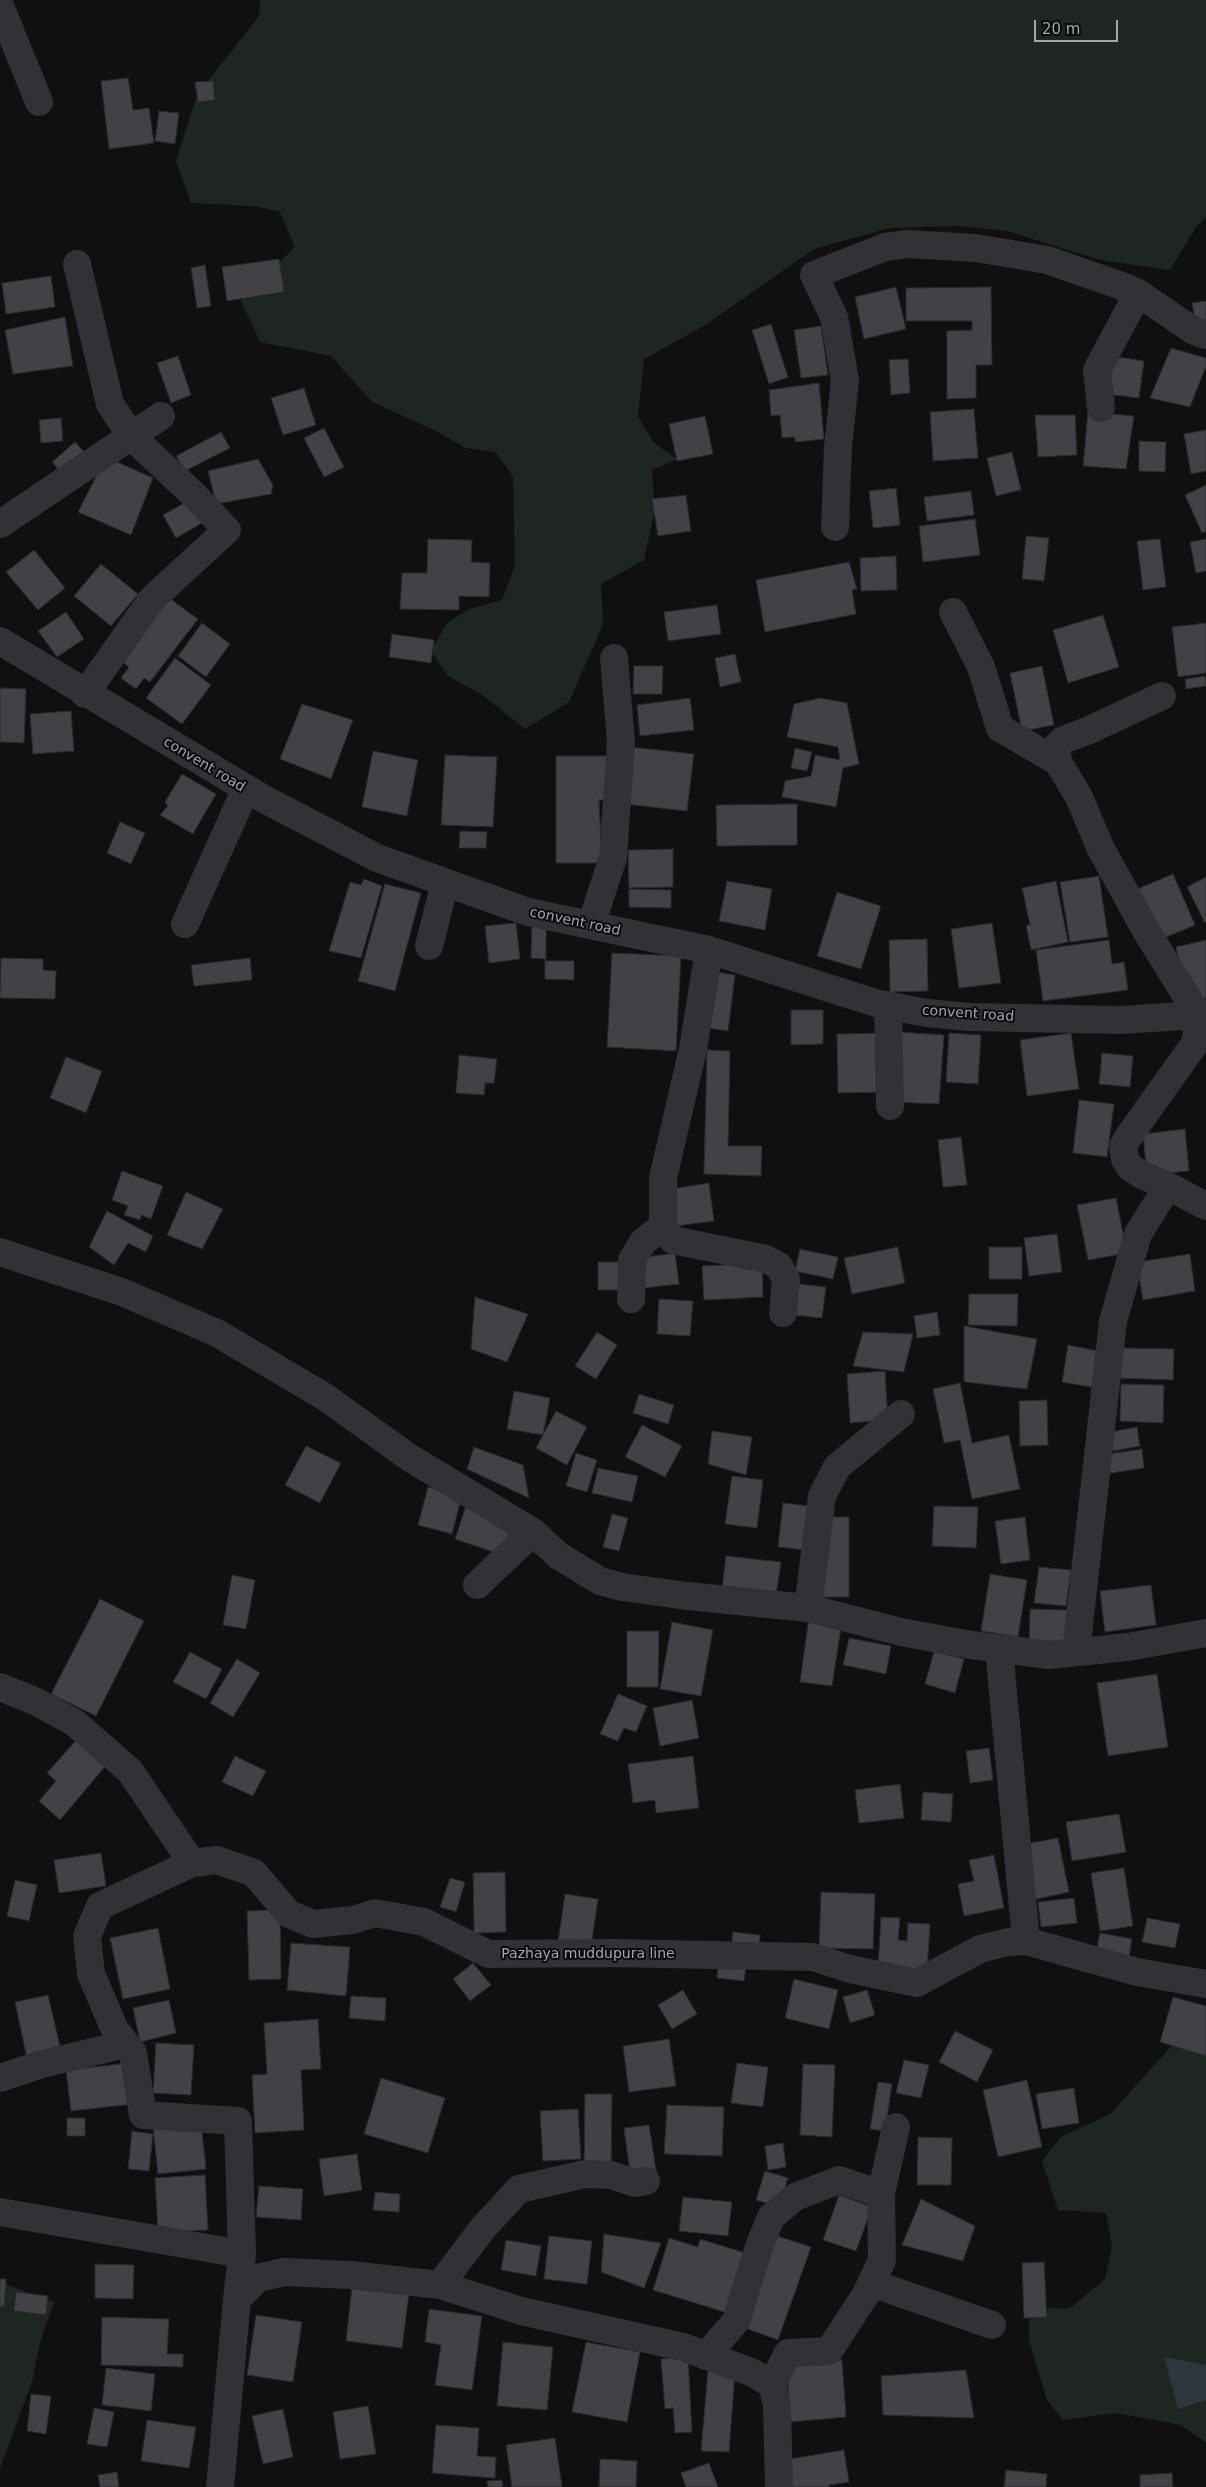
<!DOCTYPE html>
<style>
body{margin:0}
#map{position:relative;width:1206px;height:2487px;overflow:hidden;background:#101011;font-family:"DejaVu Sans",sans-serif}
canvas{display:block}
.scale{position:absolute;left:1034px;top:20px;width:84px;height:22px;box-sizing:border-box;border:2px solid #a3a5b0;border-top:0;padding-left:6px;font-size:15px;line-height:18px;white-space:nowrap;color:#a3a5b0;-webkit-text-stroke:4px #0b0b0c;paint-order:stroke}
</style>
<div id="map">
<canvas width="1206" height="2487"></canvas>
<div class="scale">20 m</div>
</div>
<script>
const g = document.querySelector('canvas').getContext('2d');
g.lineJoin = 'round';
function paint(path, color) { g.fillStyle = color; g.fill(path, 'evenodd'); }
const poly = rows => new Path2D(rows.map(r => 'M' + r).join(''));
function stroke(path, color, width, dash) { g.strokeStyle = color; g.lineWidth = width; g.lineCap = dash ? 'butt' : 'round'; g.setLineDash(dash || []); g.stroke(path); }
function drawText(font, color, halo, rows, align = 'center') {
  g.font = font + ' "DejaVu Sans",sans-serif'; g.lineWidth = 4; g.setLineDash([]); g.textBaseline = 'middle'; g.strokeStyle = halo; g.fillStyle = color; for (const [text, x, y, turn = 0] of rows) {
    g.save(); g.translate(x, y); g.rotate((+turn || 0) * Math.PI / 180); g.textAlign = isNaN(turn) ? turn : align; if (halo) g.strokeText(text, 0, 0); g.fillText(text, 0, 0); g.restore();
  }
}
paint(poly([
 [260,0,1206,0,1206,217,1196,227,1170,270,1100,260,1007,231,957,226,890,228,814,249,704,326,644,359,638,416,653,442,677,459,652,470,655,509,644,560,601,584,603,624,569,702,525,729,481,694,448,676,431,651,447,623,469,609,502,600,515,566,513,476,495,452,465,448,436,431,372,402,331,356,260,342,241,301,295,247,279,211,252,206,191,203,176,161,197,95,259,16],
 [1175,2042,1206,2045,1206,2443,1181,2425,1115,2413,1063,2420,1047,2400,1029,2341,1029,2309,1070,2308,1105,2279,1112,2247,1106,2213,1058,2210,1042,2161,1061,2137,1110,2114],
 [0,2282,54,2302,40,2343,32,2382,0,2468]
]), '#1f2520');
paint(poly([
 [1164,2357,1206,2365,1206,2400,1178,2409]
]), '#2f353c');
const building = poly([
 [128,78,133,110,149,108,154,143,109,149,101,81,128,78],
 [213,81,215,100,198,102,195,82,213,81],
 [159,111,179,113,175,144,155,141,159,111],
 [279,259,284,292,227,301,222,267,279,259],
 [205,265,211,306,197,308,191,268,205,265],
 [51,276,55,307,6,314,2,283,51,276],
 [896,287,906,329,864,339,855,297,896,287],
 [991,287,992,365,976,365,976,398,947,399,947,331,972,330,972,321,906,321,906,288,991,287],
 [1206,301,1206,323,1196,325,1192,303,1206,301],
 [65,317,73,366,13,374,5,330,65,317],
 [771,324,788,377,769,384,752,330,771,324],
 [821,326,828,375,801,378,794,330,821,326],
 [1171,348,1206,358,1206,366,1190,407,1150,398,1171,348],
 [178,356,191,395,171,403,157,363,178,356],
 [1111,356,1144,361,1139,398,1106,394,1111,356],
 [908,359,910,393,891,395,889,360,908,359],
 [819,383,824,439,795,442,795,437,782,438,780,415,771,416,769,390,819,383],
 [304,388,316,425,283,435,271,398,304,388],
 [974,409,978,458,933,461,930,412,974,409],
 [1088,412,1134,416,1126,469,1083,466,1088,412],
 [1035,415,1075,415,1077,455,1038,457,1035,415],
 [705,416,713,454,677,461,669,424,705,416],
 [61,418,63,441,41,443,39,420,61,418],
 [324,428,344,467,324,477,304,438,324,428],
 [1206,430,1206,471,1191,474,1184,434,1206,430],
 [221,432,230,448,185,471,176,456,221,432],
 [1139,441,1166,442,1165,472,1139,471,1139,441],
 [75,442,88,456,64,476,52,462,75,442],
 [1012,452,1021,490,996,496,987,458,1012,452],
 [106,457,153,478,131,535,78,512,106,457],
 [258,459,273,485,271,494,216,504,208,471,258,459],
 [1206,485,1206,531,1202,533,1185,495,1206,485],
 [896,488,900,525,873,528,869,491,896,488],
 [971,491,974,515,927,521,924,497,971,491],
 [686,495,691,531,658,536,652,499,686,495],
 [188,501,202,523,176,538,163,515,188,501],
 [975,519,980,555,923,562,919,526,975,519],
 [1026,536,1049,538,1044,581,1022,579,1026,536],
 [428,539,472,540,471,562,490,563,489,597,459,596,459,610,400,609,402,573,427,573,428,539],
 [1160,539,1166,587,1143,590,1137,541,1160,539],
 [1206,539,1206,571,1196,573,1190,542,1206,539],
 [34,550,65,588,38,610,6,572,34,550],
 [896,556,897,590,861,591,860,558,896,556],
 [849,562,857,589,852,590,856,614,765,632,756,580,849,562],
 [101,564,138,594,111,626,74,596,101,564],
 [165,595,198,619,150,682,144,678,136,689,121,678,129,667,117,658,165,595],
 [717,605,721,634,668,641,664,612,717,605],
 [66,612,84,639,57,657,38,631,66,612],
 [1103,615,1119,667,1068,683,1053,630,1103,615],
 [202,623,230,644,206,677,178,656,202,623],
 [1206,623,1206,673,1178,677,1172,627,1206,623],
 [392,634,434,640,431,663,389,657,392,634],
 [735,654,741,682,720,687,715,658,735,654],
 [175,658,211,685,182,724,146,698,175,658],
 [634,666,663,666,662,694,633,694,634,666],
 [1042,666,1054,725,1022,731,1010,673,1042,666],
 [1205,676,1206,686,1186,689,1185,679,1205,676],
 [0,688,26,689,24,743,0,742,0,688],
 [690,698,694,730,640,736,637,705,690,698],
 [820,698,847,703,859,764,843,768,836,807,782,797,785,781,811,776,815,755,840,760,838,747,787,737,794,704,820,698],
 [302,704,353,720,331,779,280,759,302,704],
 [71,711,74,751,33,754,30,714,71,711],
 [631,747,694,754,687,811,624,804,631,747],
 [795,748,812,752,807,771,791,768,795,748],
 [373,751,418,760,407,816,362,807,373,751],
 [445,755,497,757,493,827,441,825,445,755],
 [556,756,612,756,611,800,599,800,602,863,556,863,556,756],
 [182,774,216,794,193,834,160,815,168,806,165,802,182,774],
 [797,804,797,845,717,846,716,805,797,804],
 [120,822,145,833,131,864,107,853,120,822],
 [460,831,487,832,486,848,459,848,460,831],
 [673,849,673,887,629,888,628,850,673,849],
 [1173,874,1195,925,1157,941,1135,890,1173,874],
 [1099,876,1108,937,1070,942,1060,882,1099,876],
 [1206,877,1206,922,1205,923,1187,887,1206,877],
 [364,879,382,886,361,958,329,951,350,882,361,885,364,879],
 [727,881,772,889,765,930,719,921,727,881],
 [1056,881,1068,942,1031,950,1026,925,1030,925,1022,888,1056,881],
 [385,884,421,893,395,991,358,981,385,884],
 [629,889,671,890,671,908,629,907,629,889],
 [837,892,881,906,861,969,817,956,837,892],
 [532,922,546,922,546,961,574,961,574,980,545,979,545,959,531,958,532,922],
 [516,923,520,959,489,963,485,926,516,923],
 [992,923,1001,983,959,988,951,929,992,923],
 [927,939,928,991,890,992,889,940,927,939],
 [1109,940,1112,964,1124,962,1128,990,1043,1001,1036,950,1109,940],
 [1206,940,1206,998,1188,1002,1176,947,1206,940],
 [612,953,681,956,676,1051,607,1047,612,953],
 [1,958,43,959,43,970,56,971,55,999,0,998,1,958],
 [250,958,252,980,194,986,191,965,250,958],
 [716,972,735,975,728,1031,709,1028,716,972],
 [791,1010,823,1010,823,1044,791,1045,791,1010],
 [899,1032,944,1035,939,1104,894,1102,899,1032],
 [886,1033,887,1092,838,1093,837,1034,886,1033],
 [949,1033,981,1035,978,1084,946,1082,949,1033],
 [1071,1033,1079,1089,1027,1096,1020,1040,1071,1033],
 [707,1050,730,1051,728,1146,762,1146,761,1176,704,1174,707,1050],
 [1102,1053,1133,1056,1130,1087,1099,1084,1102,1053],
 [459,1055,497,1059,494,1083,485,1083,484,1095,456,1093,459,1055],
 [66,1057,102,1071,86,1113,50,1098,66,1057],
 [1079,1100,1114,1104,1107,1157,1073,1153,1079,1100],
 [1185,1129,1189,1171,1147,1175,1143,1134,1185,1129],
 [961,1137,967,1185,943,1187,938,1140,961,1137],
 [122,1171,163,1186,151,1219,141,1215,140,1220,124,1215,128,1206,112,1200,122,1171],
 [709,1183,714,1221,676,1226,671,1189,709,1183],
 [186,1192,223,1209,202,1249,167,1235,186,1192],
 [1116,1198,1127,1253,1088,1260,1077,1205,1116,1198],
 [107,1211,153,1236,146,1252,128,1243,114,1265,89,1247,107,1211],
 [1057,1234,1062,1272,1029,1276,1024,1238,1057,1234],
 [898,1247,905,1283,852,1294,844,1258,898,1247],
 [989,1247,1022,1247,1022,1279,989,1279,989,1247],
 [800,1249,838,1257,833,1279,795,1271,800,1249],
 [675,1253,679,1284,644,1288,640,1258,675,1253],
 [1190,1254,1195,1291,1143,1300,1137,1262,1190,1254],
 [598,1262,623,1262,623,1290,598,1290,598,1262],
 [762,1263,763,1297,704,1300,702,1266,762,1263],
 [797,1284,826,1287,822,1318,793,1315,797,1284],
 [969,1294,1018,1294,1017,1326,968,1325,969,1294],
 [475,1297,528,1314,507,1362,471,1349,475,1297],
 [659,1299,693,1301,690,1336,657,1334,659,1299],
 [937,1312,940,1335,917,1338,914,1316,937,1312],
 [964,1326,1037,1339,1027,1389,964,1382,964,1326],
 [597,1332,617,1345,596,1379,575,1366,597,1332],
 [863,1332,913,1334,904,1372,853,1366,863,1332],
 [1068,1345,1103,1352,1097,1388,1062,1382,1068,1345],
 [1120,1348,1174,1349,1173,1380,1119,1378,1120,1348],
 [885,1371,888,1420,850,1423,847,1374,885,1371],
 [960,1383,972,1443,1009,1435,1020,1489,972,1499,960,1440,944,1443,933,1389,960,1383],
 [1121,1384,1164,1385,1163,1423,1120,1421,1121,1384],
 [514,1391,550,1398,543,1435,507,1429,514,1391],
 [639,1394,674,1405,668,1424,633,1413,639,1394],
 [1047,1400,1048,1445,1020,1446,1019,1401,1047,1400],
 [556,1411,587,1427,567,1465,536,1448,556,1411],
 [642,1425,682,1446,665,1477,625,1457,642,1425],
 [1137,1427,1140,1446,1113,1451,1110,1432,1137,1427],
 [712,1431,752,1437,746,1475,708,1464,712,1431],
 [306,1446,341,1463,320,1503,285,1485,306,1446],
 [474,1447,523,1465,529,1498,467,1469,474,1447],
 [1142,1449,1144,1468,1104,1474,1101,1455,1142,1449],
 [576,1453,597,1460,587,1492,566,1486,576,1453],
 [598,1468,638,1476,632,1502,592,1493,598,1468],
 [732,1476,763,1480,757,1528,725,1524,732,1476],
 [428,1487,462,1495,452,1534,418,1525,428,1487],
 [783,1503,818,1507,813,1551,778,1547,783,1503],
 [466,1506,513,1522,502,1555,455,1539,466,1506],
 [934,1506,978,1507,976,1548,932,1546,934,1506],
 [612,1514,628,1518,619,1551,603,1547,612,1514],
 [821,1517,849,1517,849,1597,821,1597,821,1517],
 [1025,1517,1030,1560,1001,1564,995,1521,1025,1517],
 [726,1556,781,1562,776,1596,722,1589,726,1556],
 [1039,1567,1071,1570,1066,1606,1034,1603,1039,1567],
 [990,1574,1027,1580,1018,1637,981,1631,990,1574],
 [232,1575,255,1580,246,1629,223,1625,232,1575],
 [1151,1585,1156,1625,1105,1632,1100,1591,1151,1585],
 [100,1599,144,1621,96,1716,51,1694,100,1599],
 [1030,1609,1067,1610,1066,1651,1029,1650,1030,1609],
 [809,1617,842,1622,832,1686,800,1682,809,1617],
 [672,1622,713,1630,701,1696,660,1689,672,1622],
 [627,1631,659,1631,658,1687,627,1687,627,1631],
 [849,1638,891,1646,886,1674,843,1665,849,1638],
 [934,1651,964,1659,955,1693,925,1684,934,1651],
 [190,1652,222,1669,206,1699,173,1682,190,1652],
 [237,1659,260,1673,233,1717,210,1703,237,1659],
 [1157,1674,1168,1747,1108,1756,1097,1683,1157,1674],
 [618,1694,647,1706,636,1732,624,1728,618,1741,600,1734,618,1694],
 [692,1700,699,1738,660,1746,653,1708,692,1700],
 [78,1738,108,1763,60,1820,39,1801,56,1781,47,1773,78,1738],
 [989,1748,993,1780,970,1783,966,1751,989,1748],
 [235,1756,266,1771,253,1796,222,1782,235,1756],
 [693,1756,699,1808,656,1813,655,1800,633,1803,628,1764,693,1756],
 [900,1784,904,1818,859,1823,855,1790,900,1784],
 [923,1792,953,1794,951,1822,921,1820,923,1792],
 [1119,1814,1126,1852,1072,1861,1066,1822,1119,1814],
 [1058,1838,1069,1892,1032,1900,1021,1845,1058,1838],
 [101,1853,106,1886,59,1893,54,1860,101,1853],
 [994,1855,1004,1908,964,1916,958,1884,974,1881,969,1860,994,1855],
 [1124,1868,1133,1926,1100,1931,1091,1873,1124,1868],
 [505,1872,506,1932,474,1933,473,1873,505,1872],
 [450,1878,465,1882,456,1912,440,1907,450,1878],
 [15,1880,37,1885,29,1921,7,1916,15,1880],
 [821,1892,875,1894,873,1949,819,1948,821,1892],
 [565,1894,598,1899,591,1947,558,1942,565,1894],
 [1074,1898,1077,1923,1041,1927,1038,1902,1074,1898],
 [280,1910,281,1979,249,1980,247,1911,280,1910],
 [881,1917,900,1918,898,1940,907,1941,908,1923,930,1924,927,1971,878,1968,881,1917],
 [1147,1918,1180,1924,1175,1948,1142,1942,1147,1918],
 [158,1928,170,1989,123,1999,110,1938,158,1928],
 [733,1932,760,1935,759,1950,731,1947,733,1932],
 [1100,1933,1132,1939,1128,1963,1095,1957,1100,1933],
 [291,1943,350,1947,346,1996,287,1990,291,1943],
 [473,1963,491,1985,470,2001,453,1979,473,1963],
 [718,1963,746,1966,744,1981,717,1978,718,1963],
 [794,1979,838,1990,829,2029,785,2018,794,1979],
 [683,1990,697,2014,672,2029,658,2005,683,1990],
 [867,1990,875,2015,850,2023,843,1997,867,1990],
 [48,1995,62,2055,28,2063,15,2002,48,1995],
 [351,1996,386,1998,385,2021,349,2018,351,1996],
 [1173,1997,1206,2006,1206,2056,1160,2042,1173,1997],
 [169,2000,176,2033,140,2042,133,2008,169,2000],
 [318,2019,321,2069,301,2070,304,2130,255,2133,252,2075,267,2074,264,2023,318,2019],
 [955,2031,993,2050,977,2082,939,2062,955,2031],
 [669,2039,676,2086,629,2092,623,2046,669,2039],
 [156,2043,194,2045,191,2095,153,2093,156,2043],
 [904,2060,929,2065,921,2098,896,2093,904,2060],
 [129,2063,134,2104,71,2111,66,2070,129,2063],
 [737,2063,768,2067,763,2107,731,2103,737,2063],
 [803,2064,835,2065,832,2137,800,2135,803,2064],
 [381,2078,445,2098,428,2153,364,2134,381,2078],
 [1027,2080,1042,2147,998,2157,983,2090,1027,2080],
 [878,2082,892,2084,885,2131,870,2129,878,2082],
 [1074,2088,1079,2123,1042,2129,1036,2094,1074,2088],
 [585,2094,612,2094,611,2174,584,2173,585,2094],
 [667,2105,724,2107,722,2156,664,2154,667,2105],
 [578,2109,581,2159,543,2161,540,2111,578,2109],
 [67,2118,85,2118,85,2136,67,2136,67,2118],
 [201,2122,206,2169,158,2174,153,2127,201,2122],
 [649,2125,657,2177,631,2180,624,2128,649,2125],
 [132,2131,153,2134,149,2171,128,2169,132,2131],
 [918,2137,952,2138,951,2185,917,2185,918,2137],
 [783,2143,786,2167,768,2170,765,2146,783,2143],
 [357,2154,362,2190,324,2196,319,2159,357,2154],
 [765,2171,788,2178,779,2207,756,2200,765,2171],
 [205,2175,208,2230,158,2232,155,2178,205,2175],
 [259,2186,303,2189,301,2220,256,2217,259,2186],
 [375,2192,400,2194,399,2212,373,2210,375,2192],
 [839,2195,872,2207,856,2251,823,2240,839,2195],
 [683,2197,732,2202,728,2236,679,2231,683,2197],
 [921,2199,975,2226,963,2261,902,2245,921,2199],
 [604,2234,661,2243,644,2288,601,2272,604,2234],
 [774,2235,811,2247,778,2340,742,2327,774,2235],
 [549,2236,592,2241,587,2284,544,2279,549,2236],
 [669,2238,698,2247,700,2239,752,2255,734,2315,653,2290,669,2238],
 [506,2240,541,2246,536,2276,501,2270,506,2240],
 [1044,2262,1047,2317,1024,2318,1022,2263,1044,2262],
 [95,2264,134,2265,133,2299,95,2298,95,2264],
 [353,2278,410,2285,402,2348,346,2341,353,2278],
 [0,2279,6,2279,4,2307,0,2307,0,2279],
 [16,2292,48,2296,46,2315,14,2311,16,2292],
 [429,2309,482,2316,472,2390,435,2385,441,2345,425,2342,429,2309],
 [256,2315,302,2322,293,2382,247,2375,256,2315],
 [102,2317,169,2319,167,2354,183,2354,183,2367,101,2365,102,2317],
 [503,2342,553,2347,547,2410,497,2406,503,2342],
 [586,2342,640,2352,627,2422,572,2412,586,2342],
 [688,2357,692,2432,675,2433,673,2408,665,2409,661,2359,688,2357],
 [842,2360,846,2417,791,2422,786,2364,842,2360],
 [106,2368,155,2374,151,2411,102,2405,106,2368],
 [708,2370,735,2372,729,2452,701,2451,708,2370],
 [966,2370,974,2418,883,2415,881,2376,966,2370],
 [31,2394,51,2396,46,2434,27,2431,31,2394],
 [368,2406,376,2454,340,2459,333,2412,368,2406],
 [94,2408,114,2412,107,2447,87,2444,94,2408],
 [283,2409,293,2457,263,2464,252,2416,283,2409],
 [147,2420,196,2427,189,2468,141,2461,147,2420],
 [436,2425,479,2428,477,2456,496,2457,495,2478,432,2473,436,2425],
 [555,2438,562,2487,512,2487,506,2445,555,2438],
 [844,2450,849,2482,829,2485,829,2487,789,2487,784,2460,844,2450],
 [600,2459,637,2461,636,2487,599,2487,600,2459],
 [709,2463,718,2487,686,2487,681,2473,709,2463],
 [1006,2470,1047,2474,1046,2487,1004,2487,1006,2470],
 [117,2472,119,2487,100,2487,98,2475,117,2472],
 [1172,2473,1173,2487,1140,2487,1140,2475,1172,2473],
 [502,2480,503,2487,488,2487,487,2481,502,2480]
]);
paint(building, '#424246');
stroke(building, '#2a2a2d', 1);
stroke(poly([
 [0,6,39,102],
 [77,264,110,404,131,436,195,496,227,530,152,599,85,694],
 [1101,408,1097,370,1138,293],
 [0,524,161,416],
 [835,527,838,447,845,380,834,317,814,275,885,247,908,244,976,248,1047,260,1119,285,1138,293,1194,331,1206,335],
 [953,612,981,667,1000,728,1058,762],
 [0,641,264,799,377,858,528,912,709,950,879,1004,927,1013,969,1017,1121,1020,1198,1015,1206,1013],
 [1162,696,1087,731,1063,740,1056,747,1058,762,1079,797,1100,847,1145,929,1198,1015,1196,1042,1129,1136,1123,1146,1125,1159,1130,1167,1142,1175,1168,1186,1206,1206],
 [185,924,246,789],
 [591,925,613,858,621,742,614,658],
 [429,946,445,883],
 [709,950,693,1049,663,1178,663,1226,673,1240,766,1259,779,1266,786,1279,783,1313],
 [888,1005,890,1106],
 [0,1252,122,1292,217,1333,325,1397,410,1458,533,1532,559,1556,600,1581,622,1587,687,1596,808,1608,901,1632,971,1645,1049,1655,1128,1647,1206,1633],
 [631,1299,632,1260,643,1242,663,1226],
 [477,1585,533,1532],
 [808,1608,822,1496,837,1467,901,1414],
 [999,1649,1026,1941],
 [1076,1652,1113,1321,1138,1234,1168,1186],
 [0,1687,37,1702,75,1723,130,1771,192,1863,217,1860,254,1873,289,1914,313,1924,353,1920,375,1913,424,1922,488,1954,612,1953,813,1957,850,1969,917,1983,980,1949,1008,1942,1026,1941,1137,1972,1206,1984],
 [192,1863,100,1906,87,1936,91,1974,115,2030,133,2053,143,2115,238,2121,242,2254,237,2299],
 [0,2078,42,2064,126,2044],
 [0,2212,242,2254],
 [871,2283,992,2325],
 [440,2285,483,2228,519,2189,585,2174,611,2175,635,2183,646,2181],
 [706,2356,736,2321,760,2244,771,2217,795,2197,839,2180,881,2194],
 [772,2384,788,2353,829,2351,866,2294,882,2260,881,2194,896,2127],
 [220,2487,237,2299,258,2278,284,2272,350,2275,440,2285,521,2311,683,2347,751,2372,772,2384,777,2406,779,2487]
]), '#313136', 28);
drawText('14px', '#a3a5b0', '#0b0b0c', [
 ["convent road",204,765,31],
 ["convent road",575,922,12],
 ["convent road",968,1014,4],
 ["Pazhaya muddupura line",588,1954]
]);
</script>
